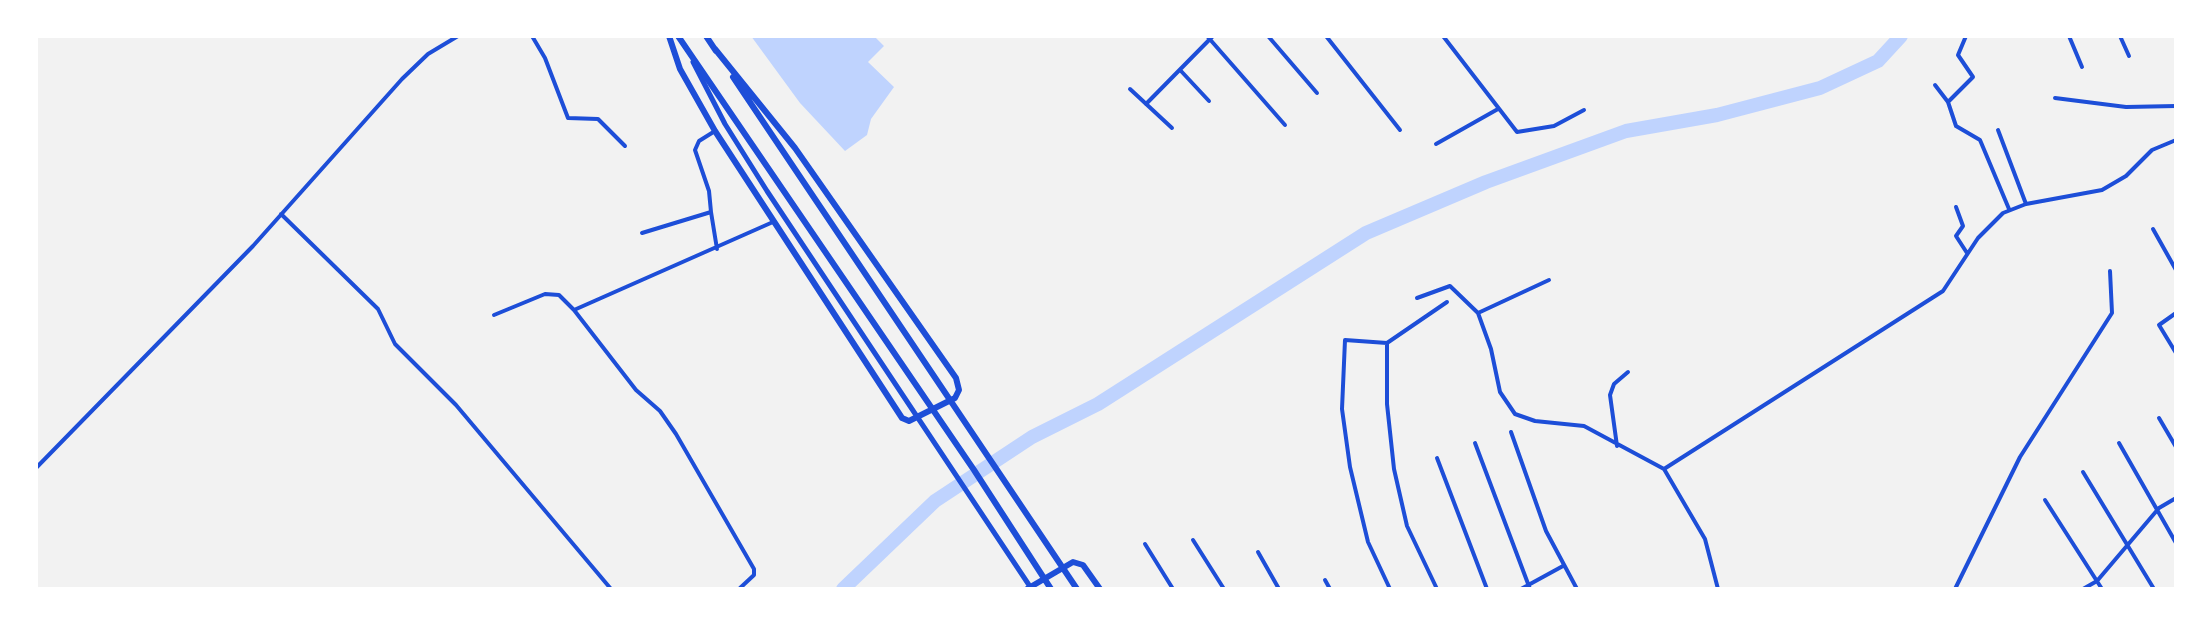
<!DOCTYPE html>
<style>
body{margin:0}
#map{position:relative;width:2212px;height:625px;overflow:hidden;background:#f2f2f2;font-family:Mulish,sans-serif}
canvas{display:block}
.frame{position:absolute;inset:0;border:38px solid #fff;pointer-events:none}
</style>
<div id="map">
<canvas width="2212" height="625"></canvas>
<div class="frame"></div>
</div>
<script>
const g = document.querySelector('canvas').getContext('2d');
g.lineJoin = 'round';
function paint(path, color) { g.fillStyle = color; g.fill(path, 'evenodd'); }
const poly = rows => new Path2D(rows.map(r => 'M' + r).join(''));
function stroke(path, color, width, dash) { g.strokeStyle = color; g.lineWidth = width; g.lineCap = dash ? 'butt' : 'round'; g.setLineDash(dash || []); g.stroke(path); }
paint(poly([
 [751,36,874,36,884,46,868,62,894,87,871,119,867,135,845,151,800,103]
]), '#bfd3fe');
stroke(poly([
 [843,589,935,501,1032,437,1098,404,1366,233,1486,182,1626,131,1717,115,1820,88,1878,61,1901,36]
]), '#bfd3fe', 14);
stroke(poly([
 [532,36,545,58,568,118,598,119,625,146],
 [1207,36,1285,125],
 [1268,36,1317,93],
 [1326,36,1400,130],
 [1443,36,1517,132,1554,126,1584,110],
 [2069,36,2082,67],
 [2120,36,2129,56],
 [1181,71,1209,101],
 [1935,85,1948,102,1956,126,1980,140,2009,209],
 [1130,89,1172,128],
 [2055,98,2126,107,2176,106],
 [1948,102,1973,77,1958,55,1966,36],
 [1146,104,1213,36],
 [1998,130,2026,204],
 [1436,144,1498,109],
 [1956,207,1963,226,1956,236,1967,253],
 [711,212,717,249],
 [281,214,378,309,395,344,456,405,611,589],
 [2153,229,2176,270],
 [642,233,711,212,709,191,695,150,699,141,715,131],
 [1417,298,1450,286,1478,313,1491,349,1500,392,1515,414,1535,421,1584,426,1664,469,1705,539,1718,589],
 [574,310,773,222],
 [1478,313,1549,280],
 [2176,313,2159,325,2176,353],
 [494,315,545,294,559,295,574,310,636,390,660,411,676,434,754,569,754,575,739,589],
 [1387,344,1387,404,1394,469,1407,526,1437,589],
 [2159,418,2176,447],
 [1511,432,1546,531,1577,589],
 [1475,443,1530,589],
 [2119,443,2176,543],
 [1617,446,1610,395,1614,384,1628,372],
 [1437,458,1487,589],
 [36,468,253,246,402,79,428,54,458,36],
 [1664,469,1943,291,1978,238,2003,213,2026,204,2102,190,2126,176,2152,150,2176,140],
 [2083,472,2154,589],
 [2045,500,2102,589],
 [1193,540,1224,589],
 [1145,544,1173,589],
 [1258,552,1279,589],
 [1325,580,1330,589],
 [1390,589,1368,542,1350,467,1342,409,1345,340,1387,343,1447,302],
 [1521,589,1563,566],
 [1955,589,2020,457,2112,313,2110,271],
 [2083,589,2097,581,2159,508,2176,498]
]), '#1d4ed8', 4);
stroke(poly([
 [693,62,725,124,767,191,1031,588]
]), '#1d4ed8', 5);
stroke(poly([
 [669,36,680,69,715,131,902,418,909,421,955,398,959,390,956,378,795,148,715,49],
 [678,36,974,470,1051,589],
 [706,36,716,51],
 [733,77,1077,589],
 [1027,589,1073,562,1083,565,1100,589]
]), '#1d4ed8', 6);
</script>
